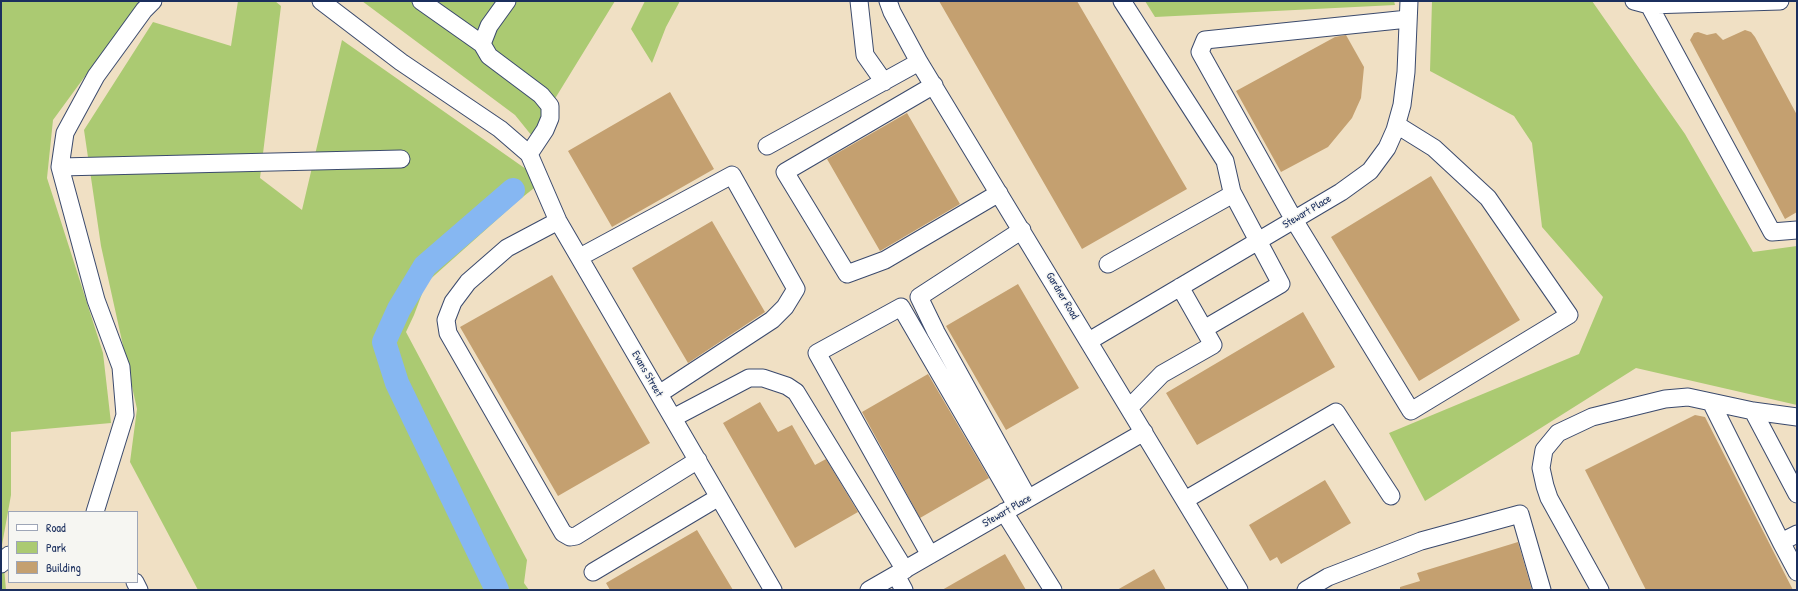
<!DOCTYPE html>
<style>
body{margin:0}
#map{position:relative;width:1798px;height:591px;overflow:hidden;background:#f0e0c4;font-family:"Patrick Hand",sans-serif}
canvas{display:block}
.frame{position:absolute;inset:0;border:2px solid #1b2f5e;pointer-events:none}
.legend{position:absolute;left:8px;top:511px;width:130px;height:72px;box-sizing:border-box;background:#f6f6f2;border:1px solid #9ea6b7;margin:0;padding:5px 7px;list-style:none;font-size:12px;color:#1b2f5e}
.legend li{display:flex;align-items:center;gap:8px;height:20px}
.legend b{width:20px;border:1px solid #9ea6b7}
</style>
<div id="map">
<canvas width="1798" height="591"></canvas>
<div class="frame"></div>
<ul class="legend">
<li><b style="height:5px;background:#fff"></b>Road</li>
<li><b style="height:11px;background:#abca72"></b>Park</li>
<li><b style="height:11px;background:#c4a070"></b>Building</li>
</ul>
</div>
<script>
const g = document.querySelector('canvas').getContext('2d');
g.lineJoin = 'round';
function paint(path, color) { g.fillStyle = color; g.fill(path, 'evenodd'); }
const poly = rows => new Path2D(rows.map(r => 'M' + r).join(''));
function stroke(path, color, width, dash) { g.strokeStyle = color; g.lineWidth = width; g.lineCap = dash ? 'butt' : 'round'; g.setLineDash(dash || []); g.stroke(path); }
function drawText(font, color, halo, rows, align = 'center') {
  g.font = font + ' "Patrick Hand",sans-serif'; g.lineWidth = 3; g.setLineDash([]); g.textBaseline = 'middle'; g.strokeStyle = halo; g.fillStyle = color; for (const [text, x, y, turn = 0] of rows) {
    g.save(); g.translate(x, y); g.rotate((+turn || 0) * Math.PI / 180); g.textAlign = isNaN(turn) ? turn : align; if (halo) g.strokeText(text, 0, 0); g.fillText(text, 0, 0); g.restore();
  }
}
paint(poly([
 [1,1,140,1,53,120,47,178,103,353,111,423,11,432,11,495,2,545,6,590,1,590],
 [238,1,275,1,281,6,260,178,302,210,342,40,543,181,519,200,426,283,414,315,406,332,527,560,524,583,529,590,198,590,130,462,137,409,101,246,84,130,153,22,231,46],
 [362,1,615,1,532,136,515,115],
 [645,1,680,1,666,27,652,63,631,29],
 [1145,1,1394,1,1395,5,1155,17],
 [1432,1,1592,1,1685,134,1753,252,1797,246,1797,405,1636,368,1425,501,1389,433,1579,354,1603,297,1542,227,1532,143,1514,116,1430,71]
]), '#abca72');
stroke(poly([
 [497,590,397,383,384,342,399,309,425,266,513,190]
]), '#86b7f2', 24);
paint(poly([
 [939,1,1077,1,1187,189,1082,249],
 [1745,30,1751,32,1755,37,1797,115,1797,212,1785,219,1690,40,1694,33,1698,32,1707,35,1716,33,1723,40],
 [1346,35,1364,67,1361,98,1352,118,1328,147,1281,172,1236,91,1335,37],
 [670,92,714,169,612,227,568,151],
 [907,113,960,204,880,251,827,159],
 [1431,176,1520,320,1419,381,1331,237],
 [712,221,765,312,688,363,632,268],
 [552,275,650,443,558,496,460,327],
 [1018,284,1079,388,1006,430,946,326],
 [1303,312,1335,367,1197,445,1166,393],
 [928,374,989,478,920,518,862,412],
 [760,402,778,432,792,425,815,465,826,459,858,512,795,548,723,423],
 [1695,415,1705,417,1793,590,1646,590,1585,470],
 [1325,480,1351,523,1281,564,1277,557,1270,561,1249,525],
 [697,530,733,590,610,590,606,583],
 [1518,542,1532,590,1400,590,1400,587,1420,581,1417,573],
 [1005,554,1026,590,942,590],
 [1154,569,1166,590,1117,590]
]), '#c4a070');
const minor = poly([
 [321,1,401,62,500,129,529,154,558,221,773,590],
 [421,1,482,44],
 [507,1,489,26,482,44,489,56,541,95,550,106,550,118,545,130,529,154],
 [859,1,865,55,884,82],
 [888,1,892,12,919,62,1239,590],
 [1122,1,1225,161,1232,192,1281,284,1204,329],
 [1634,1,1649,5,1780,1],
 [1649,5,1772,232,1797,230],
 [934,85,785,172,847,274,885,260,999,193],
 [1397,125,1434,148,1488,198,1569,315,1411,411,1294,220,1200,52,1205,40,1408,19],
 [767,146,919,62],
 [60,167,401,159],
 [558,221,507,248,468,282,453,302,446,320,448,333,563,533,570,537,576,536,698,460],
 [1022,230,919,297,936,332,1028,498],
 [580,257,732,175,796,289,785,307,772,320,659,394],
 [1108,264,1233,194],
 [1089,341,1341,192,1370,171,1387,148,1395,130,1402,105,1406,72,1409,1],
 [1711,402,1781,542],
 [1129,408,1162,374,1213,345,1180,287],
 [1753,411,1797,494],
 [673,418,749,378,763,378,787,386,796,392,905,570],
 [1185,500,1336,412,1391,496],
 [95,512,125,415,121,367,96,300,60,167,65,133,96,76,144,10,153,1],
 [1004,512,1053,590],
 [1797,534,1781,542,1797,572],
 [930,555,817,353,901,307,1016,505],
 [1,564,9,555],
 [593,572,719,497],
 [896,575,904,590],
 [135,582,139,590],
 [869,590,1144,432],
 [1306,590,1328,577,1421,541,1520,514,1542,590],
 [1600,590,1549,498,1545,486,1541,468,1544,450,1558,433,1592,417,1665,399,1688,397,1753,411,1797,417]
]);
stroke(minor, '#3b4a6d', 19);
stroke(minor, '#fff', 17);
drawText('11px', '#1b2f5e', '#f6f6f2', [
 ["Stewart Place",1307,212,-31],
 ["Gardner Road",1062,296,59],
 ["Evans Street",647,374,60],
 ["Stewart Place",1007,511,-30]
]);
</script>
